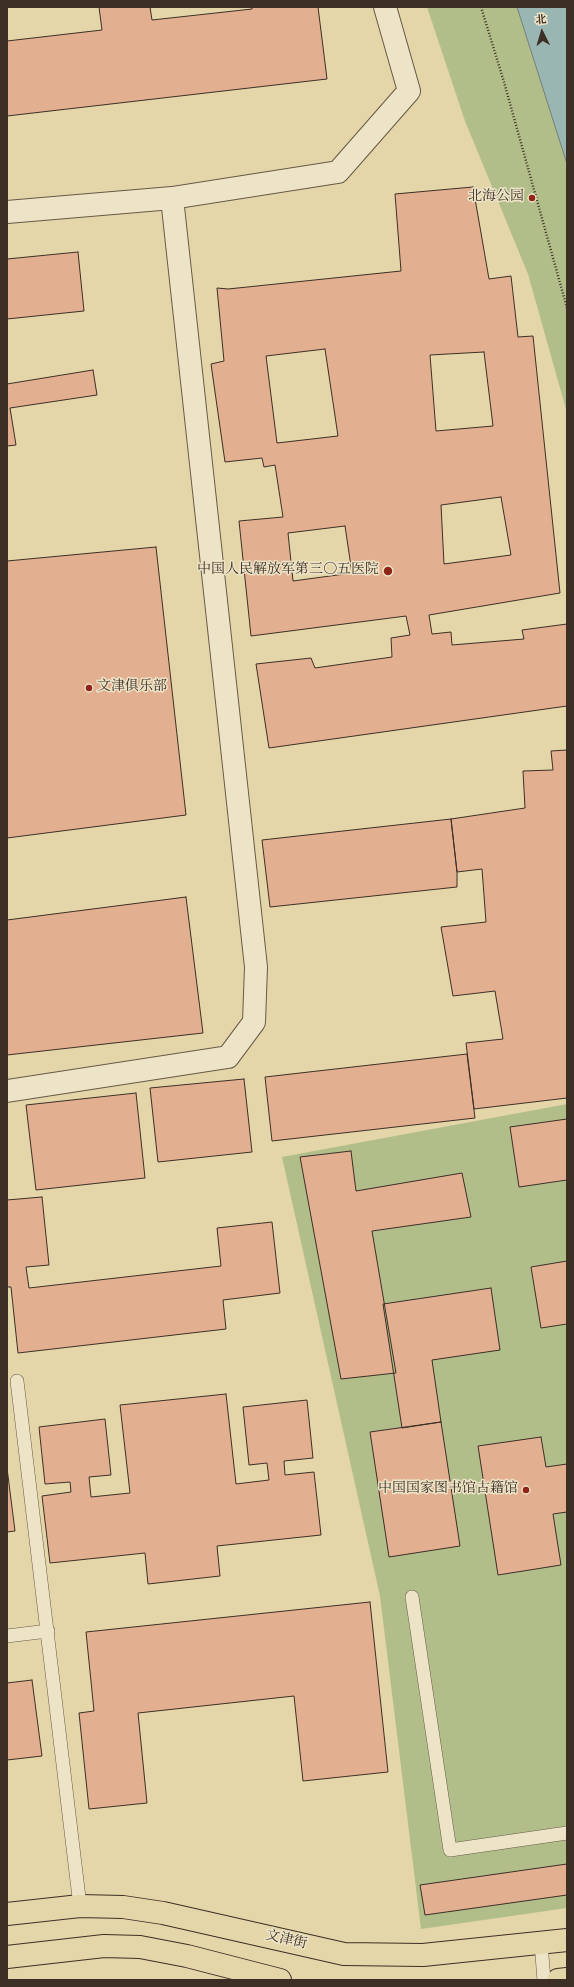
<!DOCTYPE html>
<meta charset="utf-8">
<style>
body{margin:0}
#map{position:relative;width:574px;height:1987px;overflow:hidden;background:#e4d6a9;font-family:"Sorts Mill Goudy","Noto Serif SC",serif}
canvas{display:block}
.frame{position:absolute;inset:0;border:8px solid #3d2f26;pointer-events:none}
.north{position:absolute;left:522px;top:12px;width:40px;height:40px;-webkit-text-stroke:3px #ede4c7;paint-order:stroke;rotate:355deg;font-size:11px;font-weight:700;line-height:16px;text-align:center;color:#3d2f26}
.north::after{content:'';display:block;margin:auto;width:14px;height:18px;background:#3d2f26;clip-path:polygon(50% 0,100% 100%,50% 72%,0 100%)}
</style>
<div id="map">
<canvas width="574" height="1987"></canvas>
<div class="frame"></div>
<div class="north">北</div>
</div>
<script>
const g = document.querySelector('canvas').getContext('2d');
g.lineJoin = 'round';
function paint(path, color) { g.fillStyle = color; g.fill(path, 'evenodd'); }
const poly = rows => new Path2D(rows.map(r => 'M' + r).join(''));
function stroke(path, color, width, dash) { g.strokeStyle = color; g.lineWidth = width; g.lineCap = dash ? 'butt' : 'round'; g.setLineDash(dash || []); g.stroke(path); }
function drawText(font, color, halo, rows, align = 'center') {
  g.font = font + ' "Sorts Mill Goudy","Noto Serif SC",serif'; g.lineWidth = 3; g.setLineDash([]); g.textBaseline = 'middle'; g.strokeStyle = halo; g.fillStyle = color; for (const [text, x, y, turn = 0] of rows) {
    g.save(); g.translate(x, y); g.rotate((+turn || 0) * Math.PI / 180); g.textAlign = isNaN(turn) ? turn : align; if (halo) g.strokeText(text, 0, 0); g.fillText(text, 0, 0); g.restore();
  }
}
paint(poly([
 [427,7,567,7,567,413,528,274,465,121],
 [567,1104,567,1908,421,1929,380,1596,282,1157]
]), '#b1be8a');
const water = poly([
 [517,7,567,7,567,164,517,7]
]);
paint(water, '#9ab6b3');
stroke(water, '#75807b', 1);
const building = poly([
 [99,7,150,7,152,20,252,9,252,7,318,7,327,79,7,116,7,41,102,30,99,7],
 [473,187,489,279,511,276,518,337,533,336,560,593,429,615,432,634,451,632,452,645,524,639,522,630,567,624,567,706,269,748,256,664,311,658,315,668,392,657,391,638,410,635,406,616,251,636,239,521,283,517,275,465,264,467,262,458,225,462,211,364,224,361,217,288,228,289,401,271,395,194,473,187],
 [325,349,338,436,277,443,266,356,325,349],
 [484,352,493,426,436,431,430,355,484,352],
 [501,497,511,555,444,564,441,505,501,497],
 [345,526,352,573,293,581,288,533,345,526],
 [78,252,84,311,7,319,7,259,78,252],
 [93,370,97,395,10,408,16,445,7,446,7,384,93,370],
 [156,547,186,815,7,838,7,561,156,547],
 [567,750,567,1098,474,1109,466,1043,503,1039,495,991,453,996,441,927,486,922,482,869,457,872,451,819,525,808,523,771,553,770,551,751,567,750],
 [451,819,457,872,457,887,270,907,262,840,451,819],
 [186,897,203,1033,7,1055,7,920,186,897],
 [467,1054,475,1118,272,1141,265,1077,467,1054],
 [244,1079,252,1152,158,1162,150,1088,244,1079],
 [136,1093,145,1178,36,1190,26,1105,136,1093],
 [567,1119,567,1180,519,1187,510,1127,567,1119],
 [351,1151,356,1191,462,1173,471,1217,372,1231,396,1373,341,1379,300,1157,351,1151],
 [42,1197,49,1265,26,1267,29,1288,221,1266,217,1228,272,1222,280,1293,223,1300,226,1329,18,1353,11,1287,7,1287,7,1200,42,1197],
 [567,1261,567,1324,541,1328,531,1267,567,1261],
 [491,1288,500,1350,432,1360,441,1422,402,1428,383,1304,491,1288],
 [226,1394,236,1484,269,1480,267,1463,249,1465,243,1407,307,1400,313,1458,284,1461,285,1475,314,1472,321,1535,217,1546,220,1576,148,1584,145,1553,50,1563,42,1496,71,1492,70,1482,45,1484,39,1427,105,1419,111,1475,89,1477,91,1497,130,1493,120,1405,226,1394],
 [441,1422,460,1546,389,1557,370,1432,441,1422],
 [541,1437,546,1467,567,1464,567,1512,553,1514,561,1565,498,1575,478,1446,541,1437],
 [7,1468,15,1531,7,1532,7,1468],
 [370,1602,388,1772,303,1781,294,1696,138,1713,147,1803,89,1809,79,1713,94,1711,86,1632,370,1602],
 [32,1680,42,1756,7,1760,7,1683,32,1680],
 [567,1864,567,1895,425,1915,420,1885,567,1864]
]);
paint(building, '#e3af91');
stroke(building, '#3d2f26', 1);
const service = poly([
 [17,1381,80,1906],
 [412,1597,450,1850,567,1833],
 [7,1636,48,1631],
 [541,1943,544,1980]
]);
const minor = poly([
 [7,212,172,198],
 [7,1091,228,1057,254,1022,256,967,172,198,338,172,409,91,385,7]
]);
const primary = poly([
 [7,1914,80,1906,123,1907,163,1913,344,1954,423,1955,567,1940],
 [7,1957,104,1946,140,1947,187,1956,280,1980],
 [558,1980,567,1979]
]);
stroke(service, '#675947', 14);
stroke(minor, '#675947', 24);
stroke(primary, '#3d2f26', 24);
stroke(poly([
 [481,7,504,82,567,308]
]), '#3d2f26', 2.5, [1, 2]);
stroke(service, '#ede4c7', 13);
stroke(minor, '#ede4c7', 22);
stroke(primary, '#e4d6a9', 22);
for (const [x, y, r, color] of [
 [532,198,4,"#8f2418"],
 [388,571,5,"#8f2418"],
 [89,688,4,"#8f2418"],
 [526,1490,4,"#8f2418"]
]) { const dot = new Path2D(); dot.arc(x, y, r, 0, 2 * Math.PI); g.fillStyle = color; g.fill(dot); stroke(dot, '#ede4c7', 1.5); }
drawText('14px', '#3d2f26', '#ede4c7', [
 ["北海公园",524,198],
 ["中国人民解放军第三〇五医院",379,571],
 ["文津俱乐部",97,688,"left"],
 ["中国国家图书馆古籍馆",518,1490]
], 'right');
drawText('14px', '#3d2f26', '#ede4c7', [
 ["文津街",286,1941,13]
]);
</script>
